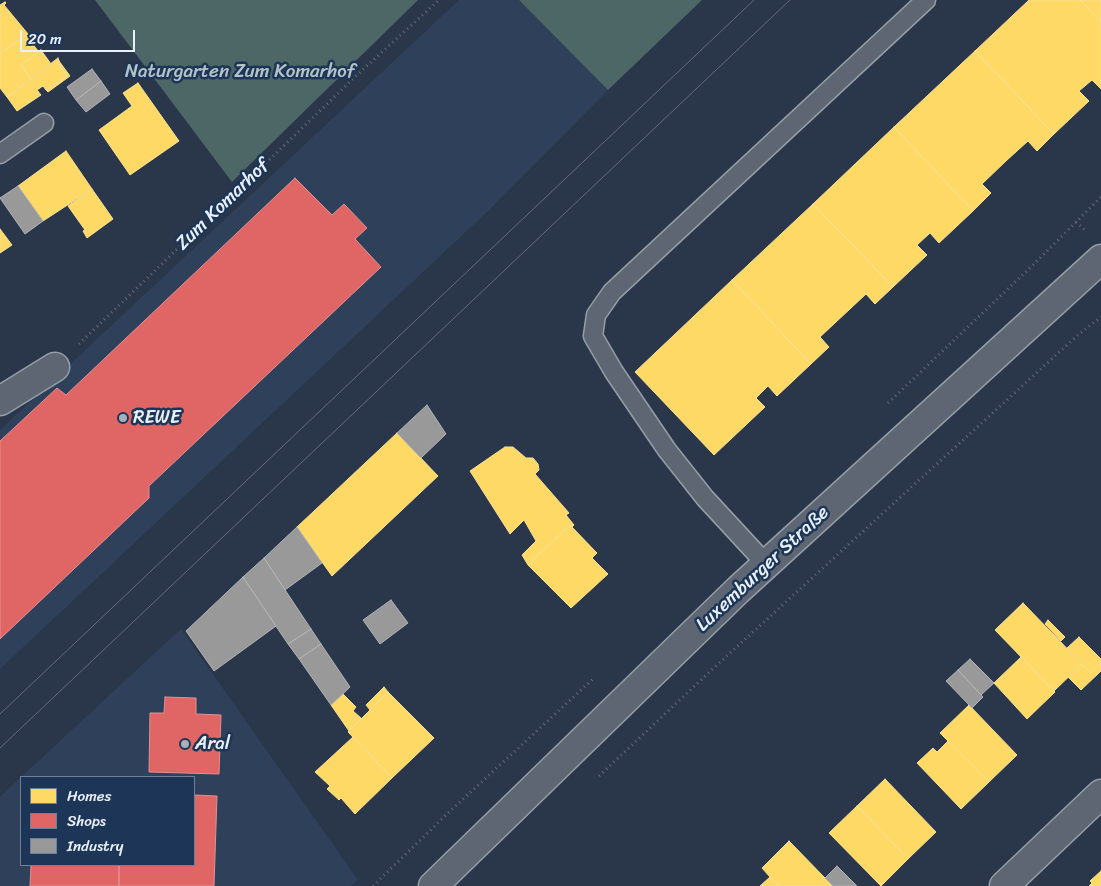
<!DOCTYPE html>
<meta charset="utf-8">
<style>
body{margin:0}
#map{position:relative;width:1101px;height:886px;overflow:hidden;background:#2a374a;font-family:Sriracha,sans-serif}
canvas{display:block}
.legend{position:absolute;left:20px;top:776px;width:175px;height:90px;box-sizing:border-box;background:#1d3557;border:1px solid #6e8097;margin:0;padding:6px 9px;list-style:none;font-size:15px;color:#e8f1f8}
.legend li{display:flex;align-items:center;gap:10px;height:25px}
.legend b{width:25px;border:1px solid #6e8097}
.scale{position:absolute;left:20px;top:30px;width:115px;height:22px;box-sizing:border-box;border:2px solid #e8f1f8;border-top:0;padding-left:6px;font-size:15px;line-height:18px;white-space:nowrap;color:#e8f1f8;-webkit-text-stroke:4px #1d3557;paint-order:stroke}
</style>
<div id="map">
<canvas width="1101" height="886"></canvas>
<ul class="legend">
<li><b style="height:14px;background:#ffd966"></b>Homes</li>
<li><b style="height:14px;background:#e06666"></b>Shops</li>
<li><b style="height:14px;background:#999"></b>Industry</li>
</ul>
<div class="scale">20 m</div>
</div>
<script>
const g = document.querySelector('canvas').getContext('2d');
g.lineJoin = 'round';
function paint(path, color) { g.fillStyle = color; g.fill(path, 'evenodd'); }
const poly = rows => new Path2D(rows.map(r => 'M' + r).join(''));
function stroke(path, color, width, dash) { g.strokeStyle = color; g.lineWidth = width; g.lineCap = dash ? 'butt' : 'round'; g.setLineDash(dash || []); g.stroke(path); }
function drawText(font, color, halo, rows, align = 'center') {
  g.font = font + ' Sriracha,sans-serif'; g.lineWidth = 5; g.setLineDash([]); g.textBaseline = 'middle'; g.strokeStyle = halo; g.fillStyle = color; for (const [text, x, y, turn = 0] of rows) {
    g.save(); g.translate(x, y); g.rotate((+turn || 0) * Math.PI / 180); g.textAlign = isNaN(turn) ? turn : align; if (halo) g.strokeText(text, 0, 0); g.fillText(text, 0, 0); g.restore();
  }
}
paint(poly([
 [459,0,519,0,608,90,488,211,0,669,0,430],
 [181,629,358,880,351,886,0,886,0,797,21,777,21,865,194,865,194,777,21,777]
]), '#2f415a');
paint(poly([
 [95,0,418,0,232,182],
 [519,0,702,0,608,90]
]), '#4d6666');
const homes = poly([
 [1029,0,1080,0,1101,22,1101,89,1092,80,1079,91,1089,101,1054,134,975,51,1029,0],
 [1080,0,1101,0,1101,22,1080,0],
 [5,2,6,3,4,5,28,34,0,53,0,5,5,2],
 [26,35,38,51,41,50,21,65,31,79,7,97,0,88,0,53,26,35],
 [41,50,51,64,31,79,21,65,41,50],
 [975,51,1054,134,1037,151,1028,141,1006,161,982,184,991,193,973,211,894,127,975,51],
 [58,58,59,61,57,62,67,76,46,90,43,86,37,90,41,95,17,111,7,97,58,58],
 [59,61,70,76,48,92,46,90,67,76,57,62,59,61],
 [138,83,179,141,130,175,99,130,132,106,123,93,138,83],
 [894,127,973,211,939,243,930,233,917,245,927,255,893,287,813,204,894,127],
 [66,151,92,189,43,221,18,186,66,151],
 [92,189,113,219,87,238,83,231,85,230,68,206,92,189],
 [813,204,893,287,875,304,866,294,820,337,829,347,811,364,732,280,813,204],
 [0,229,12,245,0,253,0,229],
 [732,280,811,364,777,396,768,386,756,398,765,407,714,455,635,372,732,280],
 [397,433,438,476,332,576,297,527,397,433],
 [505,447,513,447,526,458,533,458,538,464,539,470,535,474,569,513,566,515,574,525,572,527,570,525,528,565,522,555,536,541,524,520,510,534,470,471,505,447],
 [570,525,597,553,592,558,608,574,571,608,528,565,570,525],
 [1023,603,1082,664,1054,691,995,630,1023,603],
 [1048,620,1065,637,1061,641,1045,624,1048,620],
 [1079,637,1101,659,1101,663,1091,673,1067,648,1079,637],
 [1021,657,1055,692,1027,719,994,683,1021,657],
 [1101,663,1101,671,1081,690,1068,677,1082,664,1091,673,1101,663],
 [384,687,388,692,370,710,366,705,384,687],
 [388,692,434,738,392,778,348,732,388,692],
 [343,694,356,707,353,711,361,718,349,731,331,705,343,694],
 [969,705,1017,755,989,782,940,733,969,705],
 [353,737,392,778,355,814,341,798,339,800,327,789,330,786,315,772,353,737],
 [948,741,989,782,961,809,917,763,933,748,937,752,948,741],
 [885,779,936,832,908,859,857,806,885,779],
 [857,806,908,859,881,886,829,833,857,806],
 [789,841,825,878,833,886,779,886,770,877,762,868,789,841],
 [1101,871,1101,886,1089,886,1092,883,1090,881,1101,871],
 [770,877,779,886,760,886,770,877]
]);
paint(homes, '#ffd966');
stroke(homes, '#f8e092', 1);
const shops = poly([
 [295,178,332,215,344,204,367,228,355,239,381,267,149,486,149,498,0,639,0,441,57,388,66,395,295,178],
 [165,697,196,698,196,714,221,715,219,774,149,772,150,713,164,713,165,697],
 [194,795,217,796,214,886,119,886,119,865,194,865,194,795],
 [31,865,119,865,119,886,30,886,31,865]
]);
paint(shops, '#e06666');
stroke(shops, '#e29092', 1);
const industry = poly([
 [92,69,101,81,76,100,67,87,92,69],
 [101,81,110,94,86,112,76,100,101,81],
 [18,186,43,221,25,234,0,198,18,186],
 [427,405,446,434,421,458,397,433,427,405],
 [297,527,322,563,285,590,264,558,297,527],
 [264,558,311,629,288,644,243,577,264,558],
 [243,577,276,626,214,671,186,631,243,577],
 [391,600,408,623,380,644,363,620,391,600],
 [311,629,321,644,299,659,288,644,311,629],
 [321,644,350,687,331,705,299,659,321,644],
 [970,659,994,683,981,695,958,670,970,659],
 [958,670,983,697,972,708,946,681,958,670],
 [837,866,857,886,833,886,825,878,837,866]
]);
paint(industry, '#999');
stroke(industry, '#b1b3b6', 1);
const service = poly([
 [0,154,44,123],
 [766,564,705,498,667,450,614,372,593,336,596,315,612,292,926,0]
]);
const minor = poly([
 [0,401,55,367],
 [1004,886,1101,794]
]);
const primary = poly([
 [433,886,738,590,1101,259]
]);
stroke(service, '#959da7', 21);
stroke(minor, '#959da7', 31);
stroke(primary, '#959da7', 31);
stroke(poly([
 [1076,222,1085,230],
 [79,344,357,75,439,0],
 [888,403,1033,265,1101,197],
 [599,776,718,664,1079,334,1101,317],
 [373,886,447,814,593,679]
]), '#656d78', 3, [1, 4]);
stroke(service, '#5d6672', 18);
stroke(minor, '#5d6672', 28);
stroke(primary, '#5d6672', 28);
stroke(poly([
 [0,714,754,0],
 [0,748,790,0]
]), '#656d78', 1);
for (const [x, y, r, color] of [
 [123,418,5,"#a6b0bb"],
 [185,744,5,"#a6b0bb"]
]) { const dot = new Path2D(); dot.arc(x, y, r, 0, 2 * Math.PI); g.fillStyle = color; g.fill(dot); stroke(dot, '#1d3557', 2); }
drawText('19px', '#b4c3c6', '#1d3557', [
 ["Naturgarten Zum Komarhof",240,72]
]);
drawText('19px', '#e8f1f8', '#1d3557', [
 ["Zum Komarhof",223,205,-44],
 ["Luxemburger Straße",763,569,-43]
]);
drawText('19px', '#e8f1f8', '#1d3557', [
 ["REWE",133,418],
 ["Aral",195,744]
], 'left');
</script>
